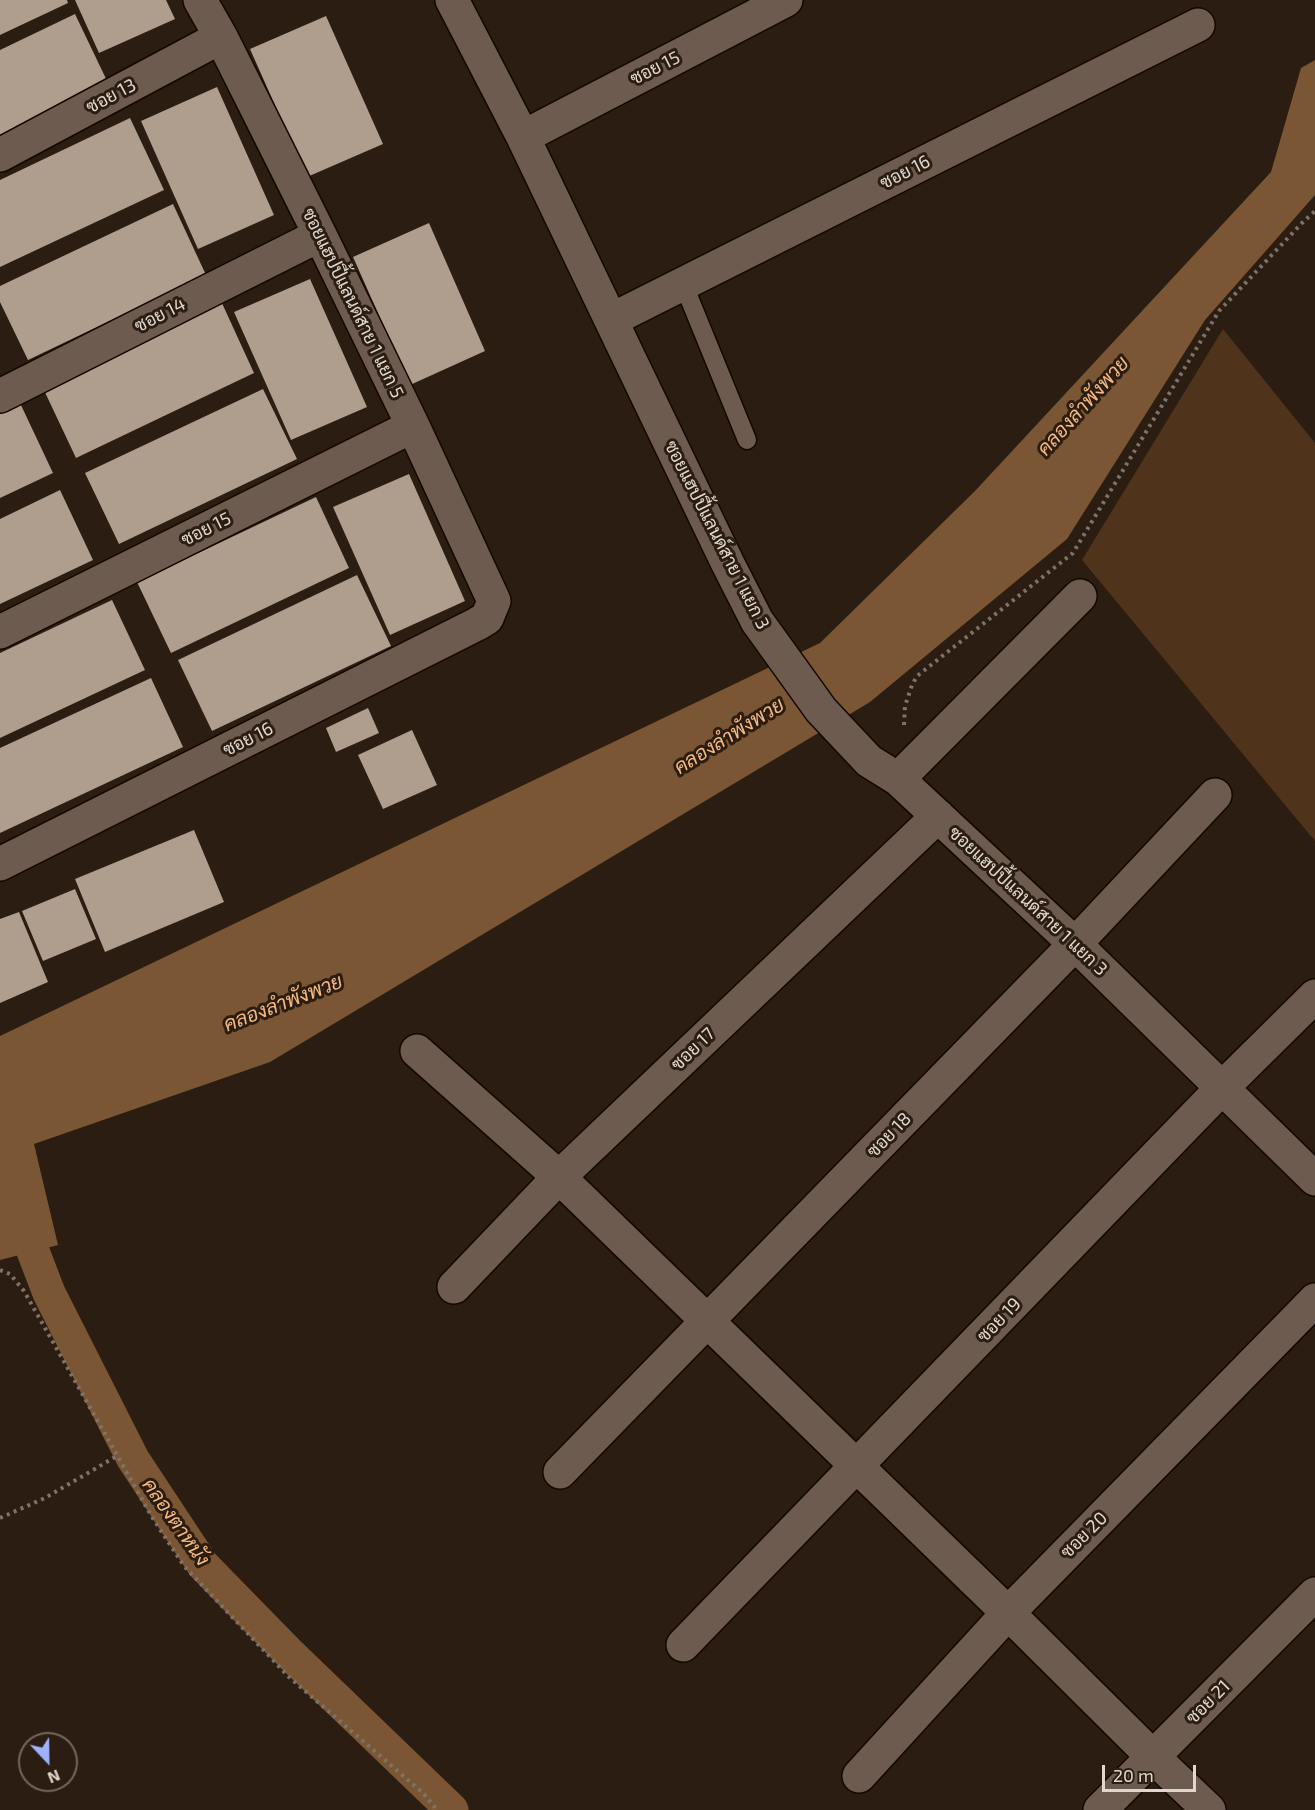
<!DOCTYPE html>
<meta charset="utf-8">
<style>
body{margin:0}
#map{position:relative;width:1315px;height:1810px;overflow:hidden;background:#2b1d11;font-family:"Exo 2",sans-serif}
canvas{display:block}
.north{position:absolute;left:18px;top:1732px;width:60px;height:60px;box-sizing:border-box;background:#2b1d11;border:2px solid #74675d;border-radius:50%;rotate:158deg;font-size:16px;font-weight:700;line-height:24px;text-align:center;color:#e1d7cf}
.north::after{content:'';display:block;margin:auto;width:21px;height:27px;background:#9fb3fd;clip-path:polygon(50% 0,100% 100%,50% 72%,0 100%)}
.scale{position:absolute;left:1102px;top:1765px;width:94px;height:27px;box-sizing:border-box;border:3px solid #e1d7cf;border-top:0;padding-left:8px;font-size:18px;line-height:21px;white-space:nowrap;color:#e1d7cf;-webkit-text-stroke:4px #2b1d11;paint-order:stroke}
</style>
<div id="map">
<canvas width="1315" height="1810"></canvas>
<div class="north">N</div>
<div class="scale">20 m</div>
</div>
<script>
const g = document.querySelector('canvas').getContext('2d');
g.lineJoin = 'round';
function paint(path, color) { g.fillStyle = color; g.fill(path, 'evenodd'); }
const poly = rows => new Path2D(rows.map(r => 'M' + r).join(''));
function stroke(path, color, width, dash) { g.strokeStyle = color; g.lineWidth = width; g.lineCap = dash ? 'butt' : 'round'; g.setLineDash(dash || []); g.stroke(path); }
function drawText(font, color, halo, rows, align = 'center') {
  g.font = font + ' "Exo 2",Sarabun,sans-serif'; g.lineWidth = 6; g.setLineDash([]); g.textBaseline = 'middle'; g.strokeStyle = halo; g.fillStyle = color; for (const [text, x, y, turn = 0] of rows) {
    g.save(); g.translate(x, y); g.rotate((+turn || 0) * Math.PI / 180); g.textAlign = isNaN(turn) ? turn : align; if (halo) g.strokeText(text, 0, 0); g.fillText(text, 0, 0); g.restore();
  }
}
paint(poly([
 [1223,329,1315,443,1315,841,1082,560]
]), '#4f341b');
paint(poly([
 [1315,60,1315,195,1205,320,1067,539,870,702,270,1062,34,1144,58,1245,0,1260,0,1036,820,643,975,491,1271,172,1301,68]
]), '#7b5634');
stroke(poly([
 [0,1165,49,1293,133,1459,203,1565,291,1655,452,1810]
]), '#7b5634', 33);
paint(poly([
 [0,0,67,0,68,3,0,35],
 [75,0,166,0,175,19,99,53],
 [75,14,109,85,0,137,0,50],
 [326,16,383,144,307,177,250,49],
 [217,87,274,215,198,249,141,121],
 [130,118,164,190,0,267,0,180],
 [173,204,206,275,28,360,0,302,0,286],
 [429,223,485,351,410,385,353,257],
 [310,279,367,407,291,440,234,312],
 [221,301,254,373,76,458,42,386],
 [263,389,297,459,119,544,85,473],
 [20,403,53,473,0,498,0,413],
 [409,474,465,601,390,635,333,507],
 [60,490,93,560,0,604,0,519],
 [316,497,349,568,171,653,137,582],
 [357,575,391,646,212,731,178,660],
 [112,600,145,670,0,738,0,653],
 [151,678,183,747,0,833,0,748],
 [368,708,379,733,336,752,326,728],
 [412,730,437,785,383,809,358,755],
 [194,830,224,902,105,952,75,879],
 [75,889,96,939,43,961,22,911],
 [19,912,48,982,0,1003,0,919]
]), '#af9d8e');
const service = poly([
 [683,283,747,440]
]);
const minor = poly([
 [452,0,523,137,728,564,757,621,821,710,869,761,898,779,1075,944,1315,1179],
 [523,137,786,0],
 [0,155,221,37],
 [611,320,1198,25],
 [0,396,320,235],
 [0,632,413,426],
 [898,779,1080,596],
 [0,864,477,624,487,618,494,601,413,426,320,235,221,37,200,0],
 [417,1051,559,1177,1008,1613,1153,1757,1209,1810],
 [454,1287,559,1177,938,816],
 [560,1472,1075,944,1215,795],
 [683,1645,1222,1088,1315,996],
 [859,1776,1008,1613,1315,1300],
 [1100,1810,1315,1594]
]);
stroke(service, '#130701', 21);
stroke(minor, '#130701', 36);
stroke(poly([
 [904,725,905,706,912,685,917,676,1073,553,1219,311,1302,223,1315,211],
 [0,1270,10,1274,24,1291,152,1517,184,1566,289,1677,423,1793,437,1810],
 [0,1518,45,1498,117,1456]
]), '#7f7369', 4, [3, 4.5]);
stroke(service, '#6c5b4e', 18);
stroke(minor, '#6c5b4e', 33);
drawText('18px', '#e1d7cf', '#2b1d11', [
 ["ซอย 15",655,68,-27],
 ["ซอย 13",111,96,-28],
 ["ซอย 16",905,172,-27],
 ["ซอยแฮปปี้แลนด์สาย 1 แยก 5",353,303,64],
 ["ซอย 14",160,315,-27],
 ["ซอย 15",206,529,-27],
 ["ซอยแฮปปี้แลนด์สาย 1 แยก 3",717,535,63],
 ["ซอย 16",248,739,-27],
 ["ซอยแฮปปี้แลนด์สาย 1 แยก 3",1028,901,43],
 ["ซอย 17",693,1049,-44],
 ["ซอย 18",889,1135,-46],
 ["ซอย 19",999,1320,-46],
 ["ซอย 20",1084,1535,-45],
 ["ซอย 21",1208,1702,-45]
]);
drawText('italic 20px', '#f5b882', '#2b1d11', [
 ["คลองลำพังพวย",1083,406,-48],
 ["คลองลำพังพวย",729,736,-32],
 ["คลองลำพังพวย",283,1003,-21],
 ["คลองตาหนัง",176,1522,55]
]);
</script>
